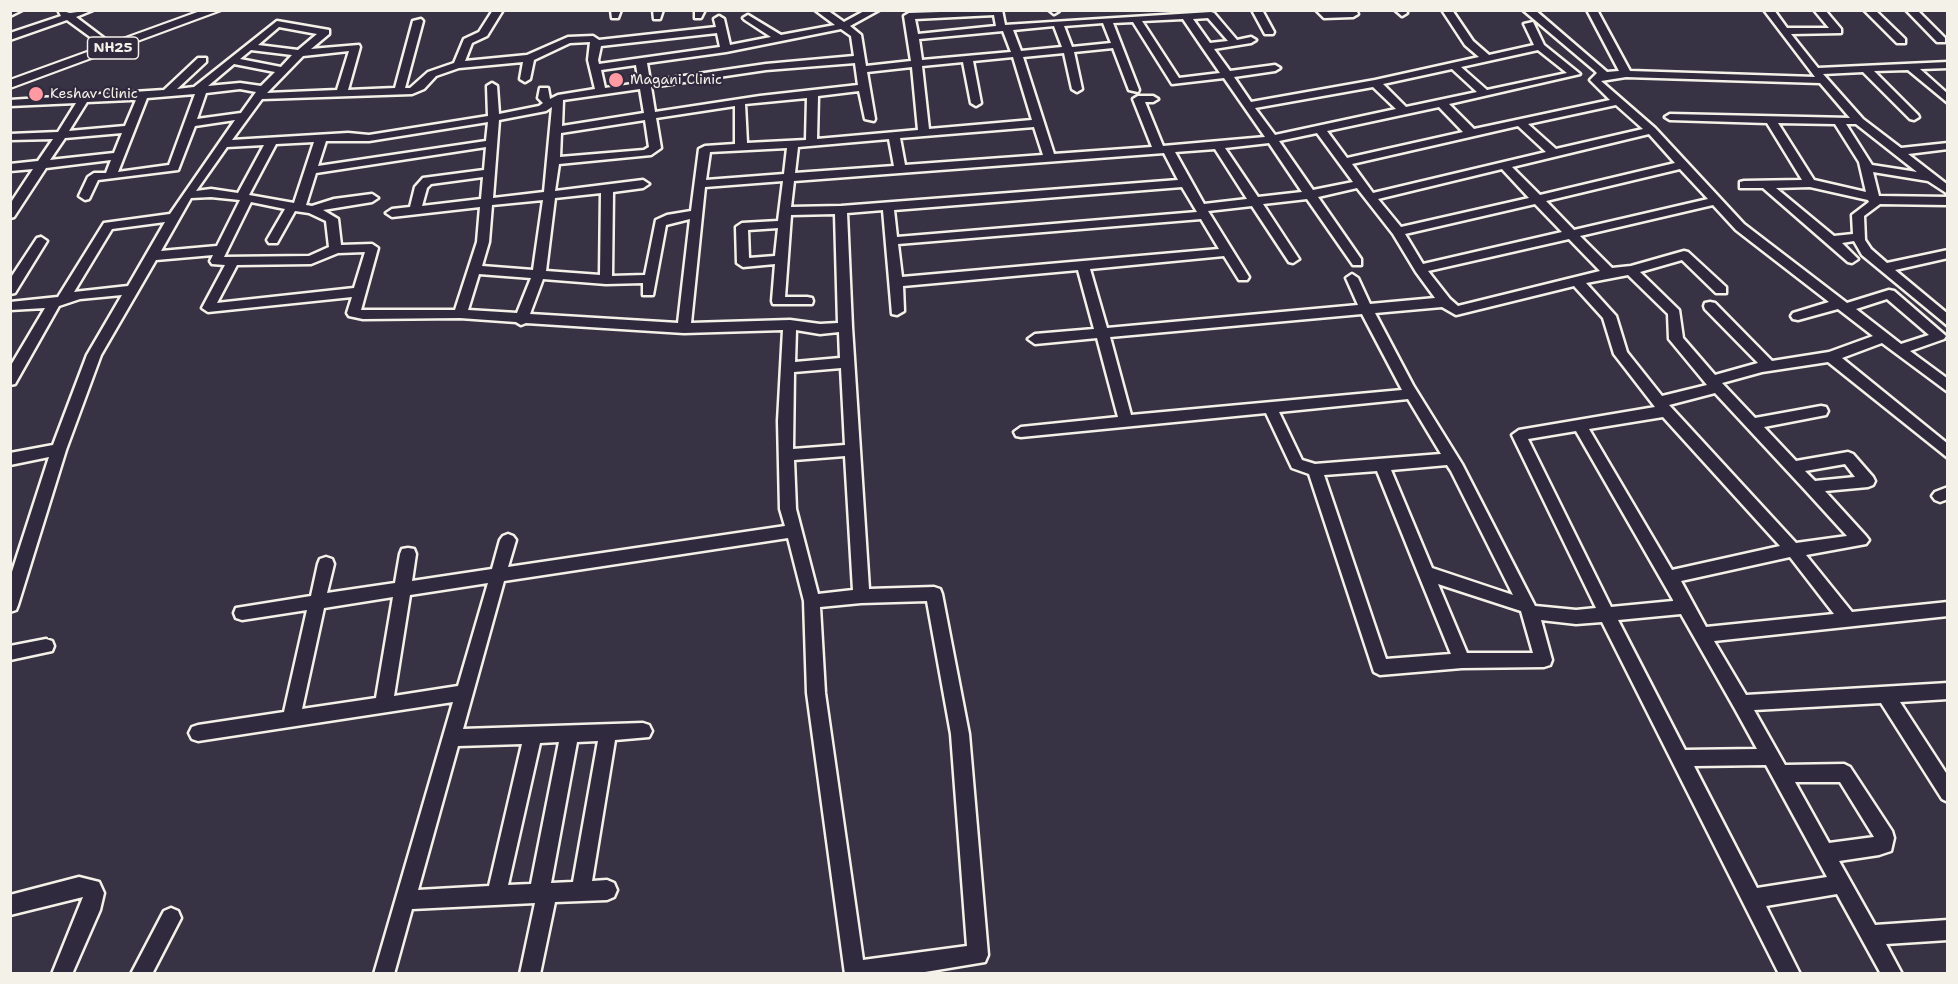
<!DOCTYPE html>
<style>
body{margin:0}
#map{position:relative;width:1958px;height:984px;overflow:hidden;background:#373244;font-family:"Shantell Sans",sans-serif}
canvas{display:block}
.frame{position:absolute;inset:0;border:12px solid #f4f1e8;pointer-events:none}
</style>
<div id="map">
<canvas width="1958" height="984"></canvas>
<div class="frame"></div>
</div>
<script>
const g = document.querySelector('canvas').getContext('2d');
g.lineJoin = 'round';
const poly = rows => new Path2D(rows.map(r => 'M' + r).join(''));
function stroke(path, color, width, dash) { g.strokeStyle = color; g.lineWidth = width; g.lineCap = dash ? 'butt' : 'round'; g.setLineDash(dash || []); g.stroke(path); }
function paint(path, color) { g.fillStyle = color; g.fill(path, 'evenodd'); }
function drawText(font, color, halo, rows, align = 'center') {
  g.font = font + ' "Shantell Sans",sans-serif'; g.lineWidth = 4.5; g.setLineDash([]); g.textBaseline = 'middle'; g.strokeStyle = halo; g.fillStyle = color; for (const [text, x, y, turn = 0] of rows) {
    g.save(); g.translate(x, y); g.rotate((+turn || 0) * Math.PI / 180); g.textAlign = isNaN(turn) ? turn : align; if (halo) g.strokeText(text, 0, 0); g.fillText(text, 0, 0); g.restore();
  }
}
const minor = poly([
 [10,10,22,10,10,16,10,10],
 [58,10,70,13,93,10,76,17,113,45,104,47,67,20,10,40,10,33,61,16,58,10],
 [493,10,503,10,487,36,472,43,465,61,527,55,568,37,593,36,599,40,716,27,714,19,719,16,724,19,730,45,771,37,745,20,743,18,748,15,781,35,835,25,815,10,827,10,844,22,866,10,879,10,850,26,861,35,866,66,911,61,904,16,909,13,1002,10,1005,25,1211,12,1214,13,1237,40,1251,37,1256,40,1251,43,1214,49,1230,71,1275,65,1280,68,1275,71,1234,77,1251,102,1375,80,1479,57,1465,45,1442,10,1452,10,1473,41,1489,55,1534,45,1524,24,1533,22,1544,45,1580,74,1449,104,1474,129,1610,100,1590,80,1597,73,1594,70,1523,10,1535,10,1607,72,1619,71,1587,10,1597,10,1630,71,1815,77,1764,10,1774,10,1787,28,1829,28,1814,10,1825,10,1841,29,1841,33,1791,34,1818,68,1948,62,1948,68,1920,69,1948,94,1948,103,1908,70,1874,71,1918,115,1919,117,1914,120,1910,119,1863,72,1823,74,1863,119,1901,148,1948,143,1948,149,1908,154,1948,185,1948,194,1928,181,1873,172,1879,196,1948,197,1948,205,1880,204,1864,216,1865,240,1871,249,1887,263,1948,250,1948,258,1895,270,1948,314,1948,326,1862,255,1854,241,1842,243,1858,259,1852,263,1848,262,1763,188,1740,188,1740,182,1744,181,1802,180,1767,123,1670,120,1665,117,1670,114,1850,118,1820,83,1626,77,1601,81,1655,128,1744,224,1847,303,1889,290,1894,291,1946,336,1944,339,1910,351,1948,379,1948,392,1882,343,1842,358,1948,444,1948,458,1828,362,1762,372,1722,383,1755,418,1821,406,1826,407,1828,411,1826,415,1764,427,1796,461,1848,452,1853,454,1873,477,1875,481,1873,485,1868,487,1825,491,1866,536,1869,540,1866,544,1806,555,1852,612,1948,602,1948,616,1714,641,1746,695,1948,683,1948,699,1900,702,1948,776,1948,802,1942,799,1881,703,1754,710,1785,765,1844,764,1850,767,1892,831,1894,838,1891,851,1879,855,1839,861,1875,925,1948,920,1948,940,1886,944,1902,974,1881,974,1837,894,1766,906,1800,974,1779,974,1602,622,1576,624,1541,620,1552,660,1550,665,1544,667,1462,668,1380,675,1374,672,1309,474,1292,468,1266,413,1021,437,1016,436,1014,432,1021,427,1118,417,1097,338,1035,344,1028,339,1035,334,1094,329,1078,270,903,286,904,311,897,315,892,314,883,210,847,213,852,327,869,589,934,587,940,589,942,594,969,734,988,955,985,962,913,974,845,974,807,693,804,601,788,538,504,581,463,729,643,723,649,725,652,731,649,737,615,740,592,881,607,880,614,883,617,890,614,897,607,900,555,902,540,974,520,974,535,903,412,909,394,974,374,974,453,702,198,741,192,739,189,733,192,727,198,725,284,712,307,610,242,620,236,618,234,613,236,608,311,596,318,564,320,559,326,557,332,559,334,564,327,593,395,583,400,554,402,549,408,548,414,549,416,554,412,581,492,569,500,540,503,536,508,534,513,536,516,540,508,567,785,526,780,509,778,421,783,330,684,333,526,323,521,325,516,322,460,318,363,319,349,316,347,313,352,297,208,312,202,308,225,265,212,264,210,261,213,255,156,260,101,355,66,450,18,605,16,610,10,612,10,578,49,457,10,465,10,453,53,445,87,355,122,295,80,299,59,306,15,384,10,385,10,367,45,308,10,310,10,302,58,297,104,223,170,214,235,120,195,126,178,170,98,180,89,199,85,200,79,196,88,177,94,173,106,173,111,160,46,168,14,217,10,218,10,204,33,169,10,171,10,164,38,161,53,139,10,140,10,134,58,132,76,103,10,106,10,100,164,90,198,58,206,58,206,62,177,89,194,87,277,21,329,30,329,34,311,49,359,45,360,47,348,90,395,88,413,21,421,19,423,21,405,88,410,88,428,72,454,63,464,39,479,32,493,10],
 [994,15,996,26,918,34,915,19,994,15],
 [1208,18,1228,41,1210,43,1193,19,1208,18],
 [1183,19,1202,47,1220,73,1179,78,1142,21,1183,19],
 [1133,22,1172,84,1224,78,1265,137,1163,146,1145,102,1153,102,1158,99,1153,96,1138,96,1133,99,1152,147,1054,154,1023,57,1064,53,1072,89,1077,92,1082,89,1074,52,1113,48,1129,90,1138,92,1139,90,1113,23,1133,22],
 [1103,23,1111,43,1072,47,1064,26,1103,23],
 [1054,26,1062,47,1021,51,1013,30,1054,26],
 [279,27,317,34,298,50,258,45,279,27],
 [841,29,851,36,854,56,766,64,650,81,647,63,726,52,841,29],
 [1003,31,1011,52,922,60,919,39,1003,31],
 [717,33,720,47,599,64,598,60,601,46,717,33],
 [590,42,588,60,595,89,558,95,550,99,548,88,540,88,538,98,543,103,539,106,499,114,497,86,492,83,487,86,488,116,369,135,348,133,232,140,262,99,412,94,424,89,436,76,459,68,523,62,520,79,525,82,530,79,534,60,570,43,590,42],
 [251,50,292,55,281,67,240,59,251,50],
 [1538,50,1567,73,1487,90,1461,67,1538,50],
 [349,51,337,90,267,93,303,56,349,51],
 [1013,57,1032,120,929,129,922,66,963,62,971,103,976,106,981,103,973,61,1013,57],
 [855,63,858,85,760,96,655,112,651,87,766,70,855,63],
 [234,64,275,72,261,86,240,83,208,86,234,64],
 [636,65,639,83,605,88,601,70,636,65],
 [912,67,918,130,817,139,818,96,859,91,865,119,874,121,875,119,867,72,912,67],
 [1452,69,1477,92,1406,107,1383,84,1452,69],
 [1373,87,1396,109,1275,135,1255,108,1373,87],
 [240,89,256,92,241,113,197,119,206,93,240,89],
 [640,89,644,113,562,126,563,100,640,89],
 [195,94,169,165,118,172,147,98,195,94],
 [807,98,806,140,747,143,745,104,807,98],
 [130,100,136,100,125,126,69,131,87,102,130,100],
 [1616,105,1643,129,1556,149,1528,124,1616,105],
 [735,106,735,144,705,146,699,149,691,211,667,215,656,220,645,275,612,276,613,192,643,188,649,184,643,180,555,191,559,164,651,155,661,148,656,118,735,106],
 [552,107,544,192,493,198,499,120,546,111,552,107],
 [1439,107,1463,132,1347,158,1327,131,1439,107],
 [645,120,649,147,644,150,560,157,561,133,645,120],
 [488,122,486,141,318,166,326,141,369,141,488,122],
 [1778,123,1835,124,1859,162,1866,192,1814,180,1778,123],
 [1846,124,1856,124,1917,172,1872,165,1846,124],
 [1518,126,1546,152,1373,193,1352,164,1518,126],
 [1034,127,1043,155,905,165,900,138,1034,127],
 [122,133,114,153,50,160,65,138,122,133],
 [1317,133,1353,182,1313,190,1279,141,1317,133],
 [1649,134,1675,163,1540,195,1512,167,1649,134],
 [889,139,894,166,795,173,798,147,889,139],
 [314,142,294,203,249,195,276,144,314,142],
 [1269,143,1302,192,1258,197,1225,148,1269,143],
 [264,145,238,193,211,189,196,191,227,147,264,145],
 [486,147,484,170,423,178,415,187,410,207,392,209,386,213,392,217,480,207,477,242,455,310,361,310,378,248,372,244,341,245,338,219,323,210,372,202,378,198,372,194,334,199,312,206,306,205,316,173,486,147],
 [787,148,784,174,706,180,710,152,787,148],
 [1215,149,1247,199,1204,204,1175,152,1215,149],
 [1164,153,1178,180,841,206,791,207,794,181,1164,153],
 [1502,169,1529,198,1401,227,1378,199,1502,169],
 [1680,169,1708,199,1574,230,1546,201,1680,169],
 [483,177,481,199,422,206,427,188,431,184,483,177],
 [783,181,778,221,742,223,736,227,737,263,743,267,775,264,772,301,773,304,812,304,813,301,812,298,807,297,785,297,791,215,835,214,838,323,820,324,790,320,691,323,705,187,783,181],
 [1182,187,1197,212,897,237,894,210,1182,187],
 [1810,187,1868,200,1869,202,1852,215,1853,234,1834,236,1776,188,1810,187],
 [1357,188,1393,234,1416,272,1435,298,1370,304,1358,278,1352,274,1346,278,1358,305,1107,328,1090,269,1224,256,1239,280,1247,280,1249,277,1208,211,1252,206,1289,262,1293,263,1299,259,1263,204,1307,199,1353,265,1361,265,1361,259,1318,197,1357,188],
 [601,193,600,275,546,271,555,198,601,193],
 [211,197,240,200,217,246,161,251,191,198,211,197],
 [543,200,533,270,482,266,489,242,492,205,543,200],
 [251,202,285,209,267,240,269,243,277,243,295,211,309,213,326,221,329,247,309,256,224,257,251,202],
 [1535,204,1562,232,1423,264,1405,234,1535,204],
 [1713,205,1736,230,1829,302,1793,313,1791,316,1793,319,1798,320,1838,309,1873,336,1829,352,1772,361,1715,303,1710,302,1705,303,1704,306,1705,309,1758,363,1715,375,1683,338,1679,310,1640,272,1682,260,1716,293,1726,293,1726,287,1688,252,1684,251,1631,266,1612,268,1580,236,1713,205],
 [690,219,678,323,530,314,543,279,606,284,643,283,643,295,653,295,666,225,690,219],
 [1201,219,1219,249,902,277,898,244,1201,219],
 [165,222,128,286,74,292,112,229,165,222],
 [778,228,775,256,749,258,748,230,778,228],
 [1569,239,1600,271,1458,306,1450,299,1428,271,1569,239],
 [365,252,354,288,217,303,237,265,311,264,338,253,365,252],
 [479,274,531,278,517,313,468,310,479,274],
 [1628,275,1668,314,1669,339,1707,385,1662,396,1627,352,1616,316,1586,283,1628,275],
 [1574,286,1603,318,1614,354,1655,407,1519,430,1512,435,1596,608,1576,610,1535,606,1462,464,1413,385,1375,313,1442,307,1456,315,1574,286],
 [1887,299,1929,335,1901,344,1856,309,1887,299],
 [1362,314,1402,390,1131,415,1110,337,1362,314],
 [796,330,820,334,839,332,840,358,795,362,796,330],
 [841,368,845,445,793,449,794,372,841,368],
 [1715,393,1806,491,1847,536,1796,543,1669,405,1715,393],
 [1408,399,1441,454,1315,464,1302,460,1279,412,1408,399],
 [1663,417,1780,546,1672,570,1589,429,1663,417],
 [1576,431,1673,600,1673,601,1611,607,1528,439,1576,431],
 [845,456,853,590,818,594,796,509,794,460,845,456],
 [1845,464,1855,477,1815,481,1805,471,1845,464],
 [1447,465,1451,471,1513,595,1432,568,1391,470,1447,465],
 [1377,471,1418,573,1451,654,1386,659,1324,475,1377,471],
 [1790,557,1834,614,1706,627,1681,581,1790,557],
 [488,583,458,686,394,696,410,595,488,583],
 [1438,584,1521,611,1533,653,1467,653,1438,584],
 [393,597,376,698,302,709,324,608,393,597],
 [927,601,951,734,967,946,863,960,825,693,820,607,861,603,927,601],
 [1681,614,1735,709,1757,749,1685,750,1618,620,1681,614],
 [598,741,573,882,551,883,577,742,598,741],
 [559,742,531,884,508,885,540,743,559,742],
 [522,744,489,886,418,890,458,746,522,744],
 [1766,765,1827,877,1757,888,1694,766,1766,765],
 [1795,782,1840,782,1874,837,1829,843,1795,782],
 [611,10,621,10,618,18,612,18,611,10],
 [653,10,663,10,660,19,654,19,653,10],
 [695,10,705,10,701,18,695,18,695,10],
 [1049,10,1059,10,1059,11,1054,14,1049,10],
 [1252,10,1262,10,1274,32,1273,34,1265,34,1252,10],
 [1316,10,1356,10,1358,14,1353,17,1324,18,1316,10],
 [1395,10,1405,10,1407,13,1402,16,1395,10],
 [1864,10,1875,10,1905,39,1905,43,1897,43,1864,10],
 [1906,10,1917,10,1945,38,1945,42,1937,42,1906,10],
 [41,237,47,241,15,293,10,294,10,279,37,238,41,237],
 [1948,487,1948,499,1940,502,1935,500,1932,496,1935,492,1948,487],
 [46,639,52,641,54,646,52,651,10,660,10,646,46,639],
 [79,877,99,882,104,893,100,910,72,974,52,974,83,897,10,915,10,895,79,877],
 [171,908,178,911,181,918,152,974,131,974,164,911,171,908]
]);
const major = poly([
 [203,10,221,10,10,88,10,80,203,10]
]);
stroke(minor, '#f4f1e8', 5);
stroke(major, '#f4f1e8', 4);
paint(minor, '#2f2a3d');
paint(major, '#2f2a3d');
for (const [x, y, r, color] of [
 [616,80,8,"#ff9aa2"],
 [36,94,8,"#ff9aa2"]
]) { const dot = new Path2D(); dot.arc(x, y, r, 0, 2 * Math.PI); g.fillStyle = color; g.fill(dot); stroke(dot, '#2f2a3d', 2); }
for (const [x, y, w] of [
 [113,48,51]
]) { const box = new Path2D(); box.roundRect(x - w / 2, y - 11, w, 22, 4.5); g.fillStyle = '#2f2a3d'; g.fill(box); stroke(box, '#f4f1e8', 1.5); }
drawText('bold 14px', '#f4f1e8', null, [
 ["NH25",113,48]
]);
drawText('14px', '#f4f1e8', '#2f2a3d', [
 ["Magani Clinic",630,80],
 ["Keshav Clinic",50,94]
], 'left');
</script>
